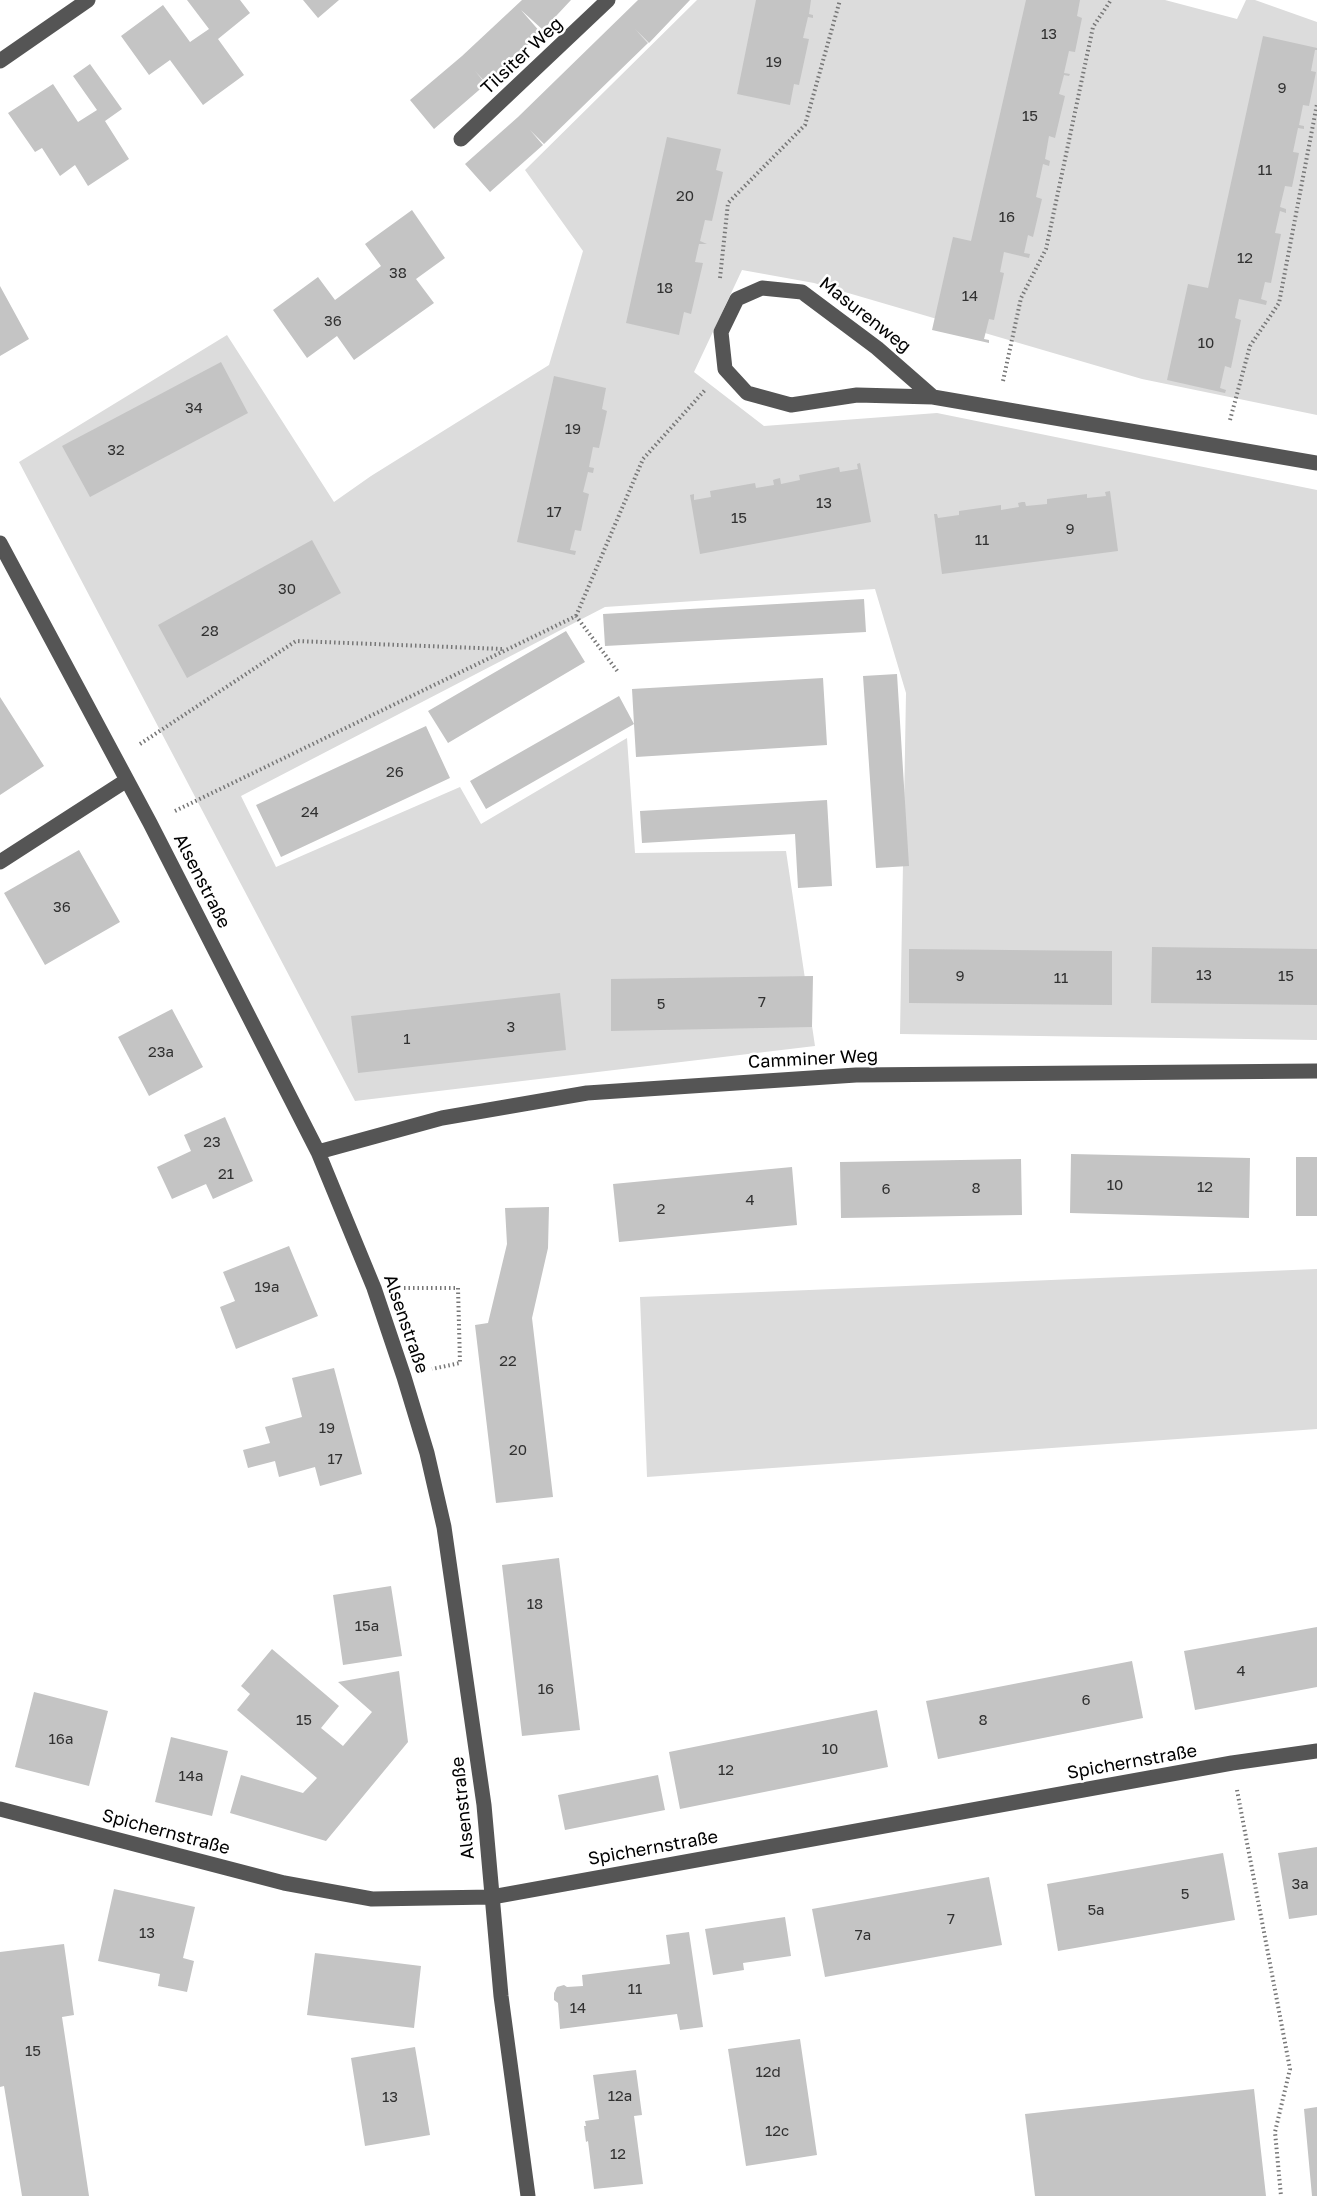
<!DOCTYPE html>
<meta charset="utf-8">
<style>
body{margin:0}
canvas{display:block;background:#fff}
</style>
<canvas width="1317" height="2196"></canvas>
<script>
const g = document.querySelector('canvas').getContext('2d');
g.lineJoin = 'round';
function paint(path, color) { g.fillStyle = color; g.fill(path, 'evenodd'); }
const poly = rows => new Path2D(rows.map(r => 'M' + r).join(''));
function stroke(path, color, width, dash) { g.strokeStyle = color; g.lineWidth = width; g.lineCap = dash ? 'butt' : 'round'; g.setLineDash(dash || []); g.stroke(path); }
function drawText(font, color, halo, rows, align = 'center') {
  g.font = font + ' "Golos Text",sans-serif'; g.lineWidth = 5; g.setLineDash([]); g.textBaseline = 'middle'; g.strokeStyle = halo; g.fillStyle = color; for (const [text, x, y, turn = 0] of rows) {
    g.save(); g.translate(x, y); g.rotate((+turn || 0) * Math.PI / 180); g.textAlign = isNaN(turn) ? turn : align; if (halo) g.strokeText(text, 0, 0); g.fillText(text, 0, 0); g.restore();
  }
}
paint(poly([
 [697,0,1165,0,1237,19,1246,0,1255,0,1317,22,1317,415,1142,379,814,283,742,270,694,372,764,426,937,413,1317,490,1317,1040,900,1034,906,693,875,589,605,607,241,796,276,867,460,787,481,824,627,738,635,853,786,851,815,1046,355,1101,19,462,227,335,334,502,371,476,549,365,583,251,525,170],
 [1317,1269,1317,1429,647,1477,640,1297]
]), '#dcdcdc');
paint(poly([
 [187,0,240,0,250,13,218,39,244,75,203,105,170,60,149,75,121,36,163,5,190,42,209,29],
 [303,0,339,0,318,18],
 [522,0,571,0,543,30,521,10,541,33,486,83,475,71,486,84,434,129,410,100,462,56],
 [638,0,690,0,649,43,635,29,648,43,544,144,530,130,543,145,490,192,465,164,518,117],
 [756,0,811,0,809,14,813,15,813,18,808,17,803,38,809,39,799,85,794,84,790,105,737,94],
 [1026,0,1080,0,1077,16,1082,18,1075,52,1069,51,1064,73,1070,74,1069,76,1064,75,1059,94,1065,96,1055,138,1049,136,1045,159,1050,161,1049,166,1043,164,1036,197,1042,199,1033,237,1028,235,1024,253,1030,254,1029,258,1004,252,1000,272,1004,273,994,320,989,319,984,339,989,340,989,343,932,330,953,237,971,241],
 [1263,36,1317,48,1317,50,1315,50,1311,71,1316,72,1309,106,1303,105,1299,125,1304,126,1304,129,1298,128,1293,152,1299,153,1292,187,1285,186,1280,207,1286,209,1286,213,1280,211,1275,233,1281,234,1271,283,1265,282,1261,299,1267,301,1266,305,1239,299,1235,318,1241,320,1231,368,1225,366,1220,388,1226,390,1225,393,1167,380,1188,284,1208,288],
 [90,64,122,109,105,121,129,159,88,186,75,165,60,176,42,148,35,152,8,113,53,84,78,122,97,110,73,76],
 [667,137,721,149,716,170,723,172,712,221,705,220,700,241,707,244,699,244,695,262,703,263,691,314,684,312,679,335,626,323],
 [412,210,445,258,416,279,434,303,354,360,337,336,307,358,273,310,318,277,335,300,381,266,365,244],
 [0,286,29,339,0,356],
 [221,362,248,413,90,497,62,446],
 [554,376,606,388,602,409,607,411,599,448,593,447,589,467,594,468,593,473,588,472,583,492,589,494,581,531,575,530,570,550,576,551,575,555,517,542],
 [860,463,871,522,700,554,690,495,694,494,694,500,711,497,710,491,755,483,756,488,774,485,773,480,776,479,780,478,781,484,800,480,799,475,839,467,840,472,858,469,857,464],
 [1110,491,1118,551,942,574,934,514,937,514,938,518,959,515,959,511,1001,505,1001,510,1019,507,1018,503,1022,502,1025,502,1026,506,1047,504,1047,499,1087,494,1087,498,1106,496,1105,492],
 [312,540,341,593,187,678,158,625],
 [864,599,866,632,605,646,603,614],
 [566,631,585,662,448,743,428,711],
 [897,674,909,866,876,868,863,676],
 [823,678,827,745,636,757,634,724,486,809,470,781,619,696,634,724,632,689],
 [0,697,44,766,0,795],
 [426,726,450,778,281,857,256,805],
 [827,800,832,886,798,888,795,834,642,843,640,811],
 [79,850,120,922,45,965,4,893],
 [1152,947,1317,949,1317,1005,1151,1003],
 [909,949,1112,951,1112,1005,909,1003],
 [813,976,812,1027,611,1031,611,979],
 [560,993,566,1050,358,1073,351,1016],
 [172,1009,203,1067,149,1096,118,1037],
 [225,1117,253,1181,213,1199,206,1184,172,1199,157,1167,191,1151,184,1135],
 [1071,1154,1250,1158,1249,1218,1070,1213],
 [1296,1157,1317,1157,1317,1216,1296,1216],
 [1021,1159,1022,1215,841,1218,840,1162],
 [792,1167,797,1225,619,1242,613,1184],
 [549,1207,548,1248,532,1318,553,1497,496,1503,475,1325,488,1323,507,1244,505,1208],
 [289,1246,318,1316,236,1349,220,1307,235,1301,223,1272],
 [334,1368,362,1474,320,1486,315,1467,279,1477,275,1461,248,1468,243,1450,270,1443,265,1427,302,1417,292,1378],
 [559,1558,580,1730,522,1736,502,1565],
 [391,1586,402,1656,343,1665,333,1595],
 [1317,1627,1317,1687,1195,1710,1184,1651],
 [272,1649,339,1706,321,1728,343,1746,372,1712,338,1682,399,1671,408,1742,326,1841,230,1813,241,1775,303,1793,317,1778,237,1710,250,1694,241,1686],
 [1132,1661,1143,1718,938,1759,926,1701],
 [34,1692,108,1711,89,1786,15,1767],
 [877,1710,888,1767,680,1809,669,1752],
 [171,1737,228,1751,212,1816,155,1802],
 [658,1775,665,1810,565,1830,558,1795],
 [1317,1847,1317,1915,1289,1919,1278,1853],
 [1223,1853,1235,1920,1058,1951,1047,1884],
 [989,1877,1002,1945,825,1977,812,1909],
 [114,1889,195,1907,183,1958,194,1961,187,1992,158,1986,160,1974,98,1961],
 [785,1917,791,1956,743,1963,744,1970,713,1975,705,1929],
 [689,1932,703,2027,680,2030,677,2014,560,2029,558,2003,554,2000,554,1993,557,1987,564,1985,567,1987,583,1986,582,1975,670,1964,666,1935],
 [64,1944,74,2015,62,2017,89,2196,22,2196,4,2086,0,2087,0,1952],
 [315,1953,421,1966,414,2028,307,2015],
 [800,2039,817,2155,746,2166,728,2049],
 [415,2047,430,2135,365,2146,351,2058],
 [636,2070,642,2115,634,2116,643,2184,594,2189,588,2141,586,2142,584,2126,586,2126,585,2121,599,2119,593,2075],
 [1254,2089,1266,2196,1035,2196,1025,2114],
 [1317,2107,1317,2196,1312,2196,1304,2109]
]), '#c4c4c4');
stroke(poly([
 [720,278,728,203,805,125,840,0],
 [1003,381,1021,298,1046,249,1093,27,1111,0],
 [1230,420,1250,346,1279,303,1317,104],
 [576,616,643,459,705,390],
 [140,744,296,641,503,649],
 [175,811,576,616,618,672],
 [404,1288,458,1288,460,1363,432,1369],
 [1237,1790,1290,2069,1275,2132,1281,2196]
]), '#777', 4, [1.5, 3]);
stroke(poly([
 [0,61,88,0],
 [461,139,608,0],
 [933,397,877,348,802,292,762,288,737,299,721,332,725,369,747,393,791,405,857,395,933,397,1317,463],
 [0,543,150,823,318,1152,374,1288,404,1377,427,1453,444,1527,484,1805,501,1996,528,2196],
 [0,862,127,780],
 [318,1152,442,1118,587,1093,856,1075,1317,1071],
 [0,1809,284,1883,372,1899,492,1897,1232,1763,1317,1751]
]), '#555', 15);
drawText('15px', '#313131', null, [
 ["13",1049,34],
 ["19",774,62],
 ["9",1282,88],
 ["15",1030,116],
 ["11",1265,170],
 ["20",685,196],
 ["16",1007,217],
 ["12",1245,258],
 ["38",398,273],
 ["18",665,288],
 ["14",970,296],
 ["36",333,321],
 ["10",1206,343],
 ["34",194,408],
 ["19",573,429],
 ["32",116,450],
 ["13",824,503],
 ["17",554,512],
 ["15",739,518],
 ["9",1070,529],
 ["11",982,540],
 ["30",287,589],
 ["28",210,631],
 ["26",395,772],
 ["24",310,812],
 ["36",62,907],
 ["13",1204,975],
 ["9",960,976],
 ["15",1286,976],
 ["11",1061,978],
 ["7",762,1002],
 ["5",661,1004],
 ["3",511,1027],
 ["1",407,1039],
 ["23a",161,1052],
 ["23",212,1142],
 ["21",226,1174],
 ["10",1115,1185],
 ["12",1205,1187],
 ["8",976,1188],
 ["6",886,1189],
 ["4",750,1200],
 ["2",661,1209],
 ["19a",267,1287],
 ["22",508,1361],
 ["19",327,1428],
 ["20",518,1450],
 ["17",335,1459],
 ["18",535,1604],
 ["15a",367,1626],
 ["4",1241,1671],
 ["16",546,1689],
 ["6",1086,1700],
 ["15",304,1720],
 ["8",983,1720],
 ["16a",61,1739],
 ["10",830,1749],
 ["12",726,1770],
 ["14a",191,1776],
 ["3a",1300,1884],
 ["5",1185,1894],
 ["5a",1096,1910],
 ["7",951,1919],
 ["13",147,1933],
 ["7a",863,1935],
 ["11",635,1989],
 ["14",578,2008],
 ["15",33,2051],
 ["12d",768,2072],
 ["12a",620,2096],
 ["13",390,2097],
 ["12c",777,2131],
 ["12",618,2154]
]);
drawText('18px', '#000', '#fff', [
 ["Tilsiter Weg",522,56,-43],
 ["Masurenweg",865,315,38],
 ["Alsenstraße",202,881,63],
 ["Camminer Weg",813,1059,-3],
 ["Alsenstraße",406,1324,71],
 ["Spichernstraße",1132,1762,-10],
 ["Alsenstraße",463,1808,-96],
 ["Spichernstraße",166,1832,15],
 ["Spichernstraße",653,1848,-10]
]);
</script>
